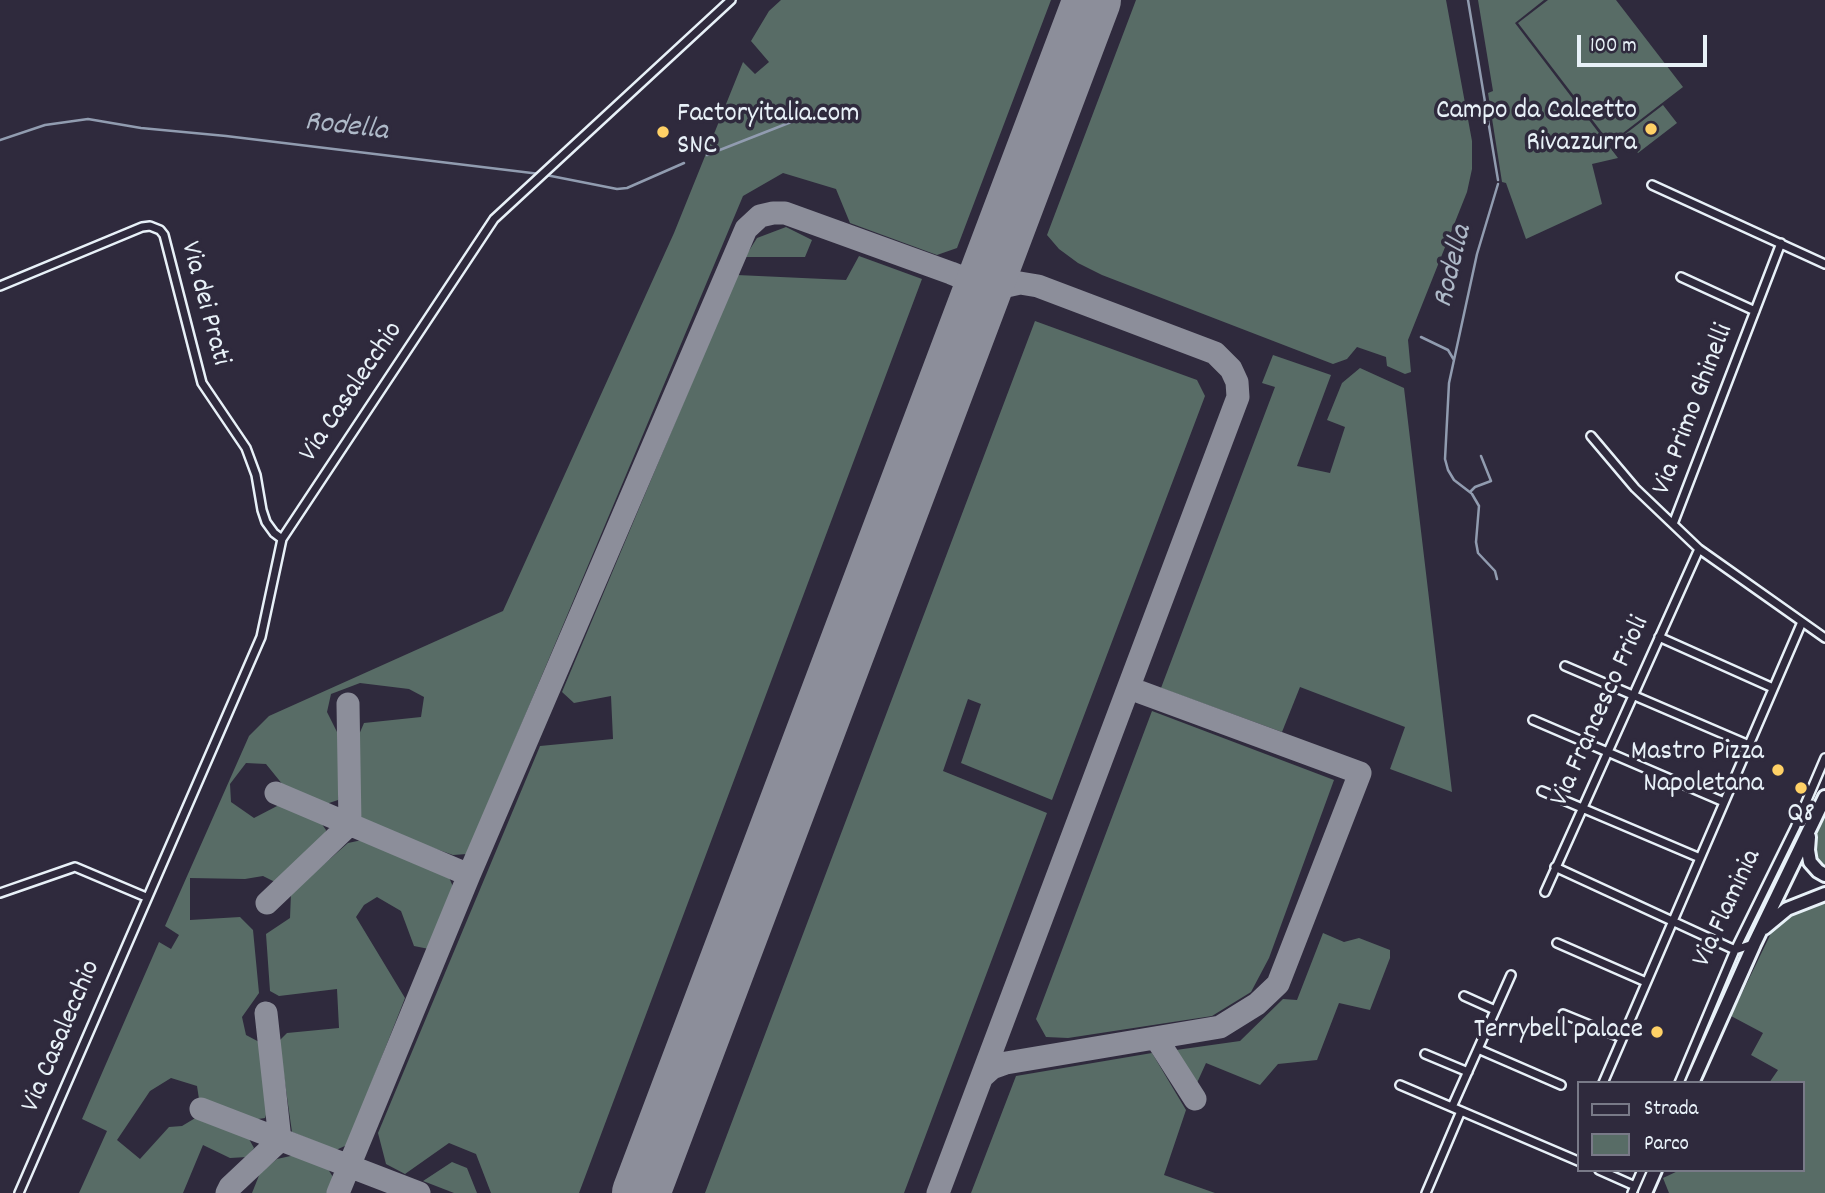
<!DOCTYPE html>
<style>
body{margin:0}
#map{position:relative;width:1825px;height:1193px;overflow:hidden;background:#2f2a3d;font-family:Dekko,sans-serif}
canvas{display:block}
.legend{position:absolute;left:1577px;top:1081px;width:228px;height:91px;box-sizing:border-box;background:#2f2a3d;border:2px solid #797a88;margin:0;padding:9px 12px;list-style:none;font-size:21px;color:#e8f1f8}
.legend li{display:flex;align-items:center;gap:14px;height:35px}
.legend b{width:35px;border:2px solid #797a88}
.scale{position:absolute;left:1577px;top:35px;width:130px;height:32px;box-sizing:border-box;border:4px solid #e8f1f8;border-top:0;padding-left:9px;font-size:21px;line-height:24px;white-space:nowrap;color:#e8f1f8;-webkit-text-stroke:5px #2f2a3d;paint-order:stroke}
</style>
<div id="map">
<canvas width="1825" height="1193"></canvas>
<ul class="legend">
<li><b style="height:9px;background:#2f2a3d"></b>Strada</li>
<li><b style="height:19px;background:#586c66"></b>Parco</li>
</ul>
<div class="scale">100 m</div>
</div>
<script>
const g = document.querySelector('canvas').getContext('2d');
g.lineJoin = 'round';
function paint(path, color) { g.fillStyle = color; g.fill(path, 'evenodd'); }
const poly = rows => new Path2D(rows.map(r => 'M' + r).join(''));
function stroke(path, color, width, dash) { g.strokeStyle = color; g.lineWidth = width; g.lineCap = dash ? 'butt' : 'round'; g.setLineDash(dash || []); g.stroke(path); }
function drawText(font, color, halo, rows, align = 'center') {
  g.font = font + ' Dekko,sans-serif'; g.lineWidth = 7; g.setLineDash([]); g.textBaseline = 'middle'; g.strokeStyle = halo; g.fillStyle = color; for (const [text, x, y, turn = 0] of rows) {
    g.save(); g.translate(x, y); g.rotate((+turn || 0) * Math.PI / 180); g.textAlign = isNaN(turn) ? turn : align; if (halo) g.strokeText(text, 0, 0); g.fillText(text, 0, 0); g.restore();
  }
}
paint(poly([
 [781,0,1051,0,957,248,937,255,850,223,836,189,783,173,743,196,467,854,453,855,366,824,357,812,358,737,364,723,421,717,424,697,409,689,360,683,331,694,327,712,339,736,338,800,323,805,283,785,266,764,246,763,230,784,231,802,254,818,279,805,319,820,326,830,324,843,277,883,263,876,245,879,190,878,190,920,240,917,253,930,259,993,242,1017,246,1035,263,1044,268,1108,265,1118,251,1120,199,1099,197,1086,171,1078,150,1091,117,1140,140,1159,169,1127,182,1126,197,1117,249,1139,254,1148,247,1157,230,1158,203,1145,183,1193,79,1193,107,1131,82,1119,159,942,171,949,179,935,165,926,249,736,269,716,503,611,674,233,743,62,755,74,769,62,751,41,769,11],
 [1136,0,1446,0,1472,141,1472,169,1467,192,1408,340,1411,372,1405,374,1387,366,1386,357,1357,347,1347,359,1333,364,1102,275,1078,263,1059,249,1047,235],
 [1478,0,1544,0,1515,23,1618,158,1592,164,1602,204,1526,239,1506,183,1502,182,1488,93,1493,91],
 [1548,0,1616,0,1683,87,1610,143,1518,23],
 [1663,105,1677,123,1638,153,1624,135],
 [786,227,812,240,805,257,745,257,757,238],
 [859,256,922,279,579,1193,491,1193,476,1154,449,1143,405,1174,386,1164,378,1133,540,746,613,739,611,696,574,703,562,692,737,275,846,280],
 [1035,321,1197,380,1205,396,1052,800,961,763,981,704,968,699,943,771,1047,813,904,1193,705,1193],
 [1273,355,1331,375,1297,466,1330,473,1345,427,1327,420,1342,383,1360,368,1404,388,1452,792,1390,769,1405,727,1300,687,1282,732,1161,688,1275,387,1262,383],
 [1152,711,1334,780,1269,958,1251,992,1212,1016,1068,1038,1046,1037,1036,1019],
 [1825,814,1825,870,1818,865,1813,855,1813,839],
 [362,840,448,875,454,889,429,949,414,946,401,911,377,897,364,905,356,917,405,998,347,1145,336,1150,292,1132,279,1041,287,1033,339,1028,337,989,279,996,270,991,266,934,290,918,291,893,348,843],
 [1825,899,1825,1193,1669,1193,1663,1178,1680,1170,1802,1170,1802,1083,1769,1083,1778,1070,1751,1055,1763,1033,1731,1016,1774,927,1791,912],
 [1323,933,1344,942,1359,938,1390,950,1390,958,1370,1010,1339,1003,1317,1060,1278,1064,1260,1085,1206,1063,1196,1085,1176,1050,1240,1041,1283,999,1297,1000],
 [1152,1053,1186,1110,1164,1175,1215,1193,971,1193,1016,1076],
 [295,1155,326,1166,333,1177,327,1193,252,1193,260,1173,277,1159],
 [452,1162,467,1168,477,1193,454,1193,423,1181]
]), '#586c66');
stroke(poly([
 [1468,0,1498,180],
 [0,140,45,125,88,119,141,128,226,136,540,174],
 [707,155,809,115,821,115,838,119],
 [546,175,617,189,627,188,684,163],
 [1421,337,1448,350,1454,360,1449,383,1445,459,1448,470,1454,480,1471,493],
 [1454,360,1477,254,1498,184],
 [1470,492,1475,487,1491,481,1481,456],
 [1472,494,1479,506,1476,542,1478,553,1495,571,1497,579]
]), '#919cb0', 2.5);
stroke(poly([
 [276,793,469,875],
 [267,903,350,824,348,704],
 [1156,1038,1195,1099],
 [982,1077,992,1068,1006,1063,1220,1027,1257,1004,1278,984,1360,773,1140,692],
 [201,1109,419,1193],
 [227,1193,230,1187,280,1140,266,1013],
 [338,1193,469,875,746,229,760,216,773,213,785,213,951,273,966,279,973,286,977,297,974,313],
 [938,1193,1238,397,1237,382,1231,369,1215,353,1038,286,1020,283,1002,287,989,297,974,316]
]), '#8c8e9a', 23);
stroke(poly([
 [641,1193,1092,0]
]), '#8c8e9a', 58);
const street = poly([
 [1652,185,1825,264],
 [1681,277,1755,311],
 [0,286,142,227,150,226,160,230,164,235,202,383,246,448,256,475,262,510,266,522,274,533,282,539],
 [1591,436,1635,488,1699,549,1825,638],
 [1673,524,1781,243],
 [1659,637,1773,688],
 [1565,666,1749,745],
 [1533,720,1724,802],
 [1542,791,1700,858],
 [1555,867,1735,950,1753,944],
 [1545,892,1699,549],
 [0,893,75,867,146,897],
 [1557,943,1646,982],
 [1464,996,1495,1010],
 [1563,1014,1622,1038],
 [1478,1049,1561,1085],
 [1425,1054,1468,1072],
 [1603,1083,1802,622],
 [1679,1083,1735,950,1795,828,1825,758],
 [1400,1085,1578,1161],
 [1452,1107,1511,975],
 [1599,1170,1635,1186],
 [19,1193,261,637,282,539,494,219,731,0],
 [1426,1193,1461,1111],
 [1632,1193,1642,1170]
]);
const primary = poly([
 [1809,837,1808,850,1810,862,1818,871,1825,875],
 [1764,928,1787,909,1825,894],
 [1692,1083,1754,944,1825,797],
 [1645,1193,1655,1170]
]);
stroke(street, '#e8f1f8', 12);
stroke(primary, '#e8f1f8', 18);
stroke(street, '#2f2a3d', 7);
stroke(primary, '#2f2a3d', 12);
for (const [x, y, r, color] of [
 [1651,129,7,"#ffd166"],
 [663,132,7,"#ffd166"],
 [1778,770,7,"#ffd166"],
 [1801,788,7,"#ffd166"],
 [1657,1032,7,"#ffd166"]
]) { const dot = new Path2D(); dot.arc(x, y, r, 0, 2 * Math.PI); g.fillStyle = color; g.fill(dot); stroke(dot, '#2f2a3d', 2.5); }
drawText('28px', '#e8f1f8', '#2f2a3d', [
 ["Campo da Calcetto",1637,113],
 ["Rivazzurra",1637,145],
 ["Factoryitalia.com",677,116,"left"],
 ["SNC",677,148,"left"],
 ["Mastro Pizza",1764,754],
 ["Napoletana",1764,786],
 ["Q8",1801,816,"center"],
 ["Terrybell palace",1643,1032]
], 'right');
drawText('28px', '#e8f1f8', '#2f2a3d', [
 ["Via dei Prati",203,304,75],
 ["Via Casalecchio",353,393,-56],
 ["Via Primo Ghinelli",1695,410,-69],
 ["Via Francesco Frioli",1602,712,-66],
 ["Via Flaminia",1729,909,-65],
 ["Via Casalecchio",63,1037,-67]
]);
drawText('italic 30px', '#aeb9c8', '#2f2a3d', [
 ["Rodella",346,129,7],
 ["Rodella",1455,267,-76]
]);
</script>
